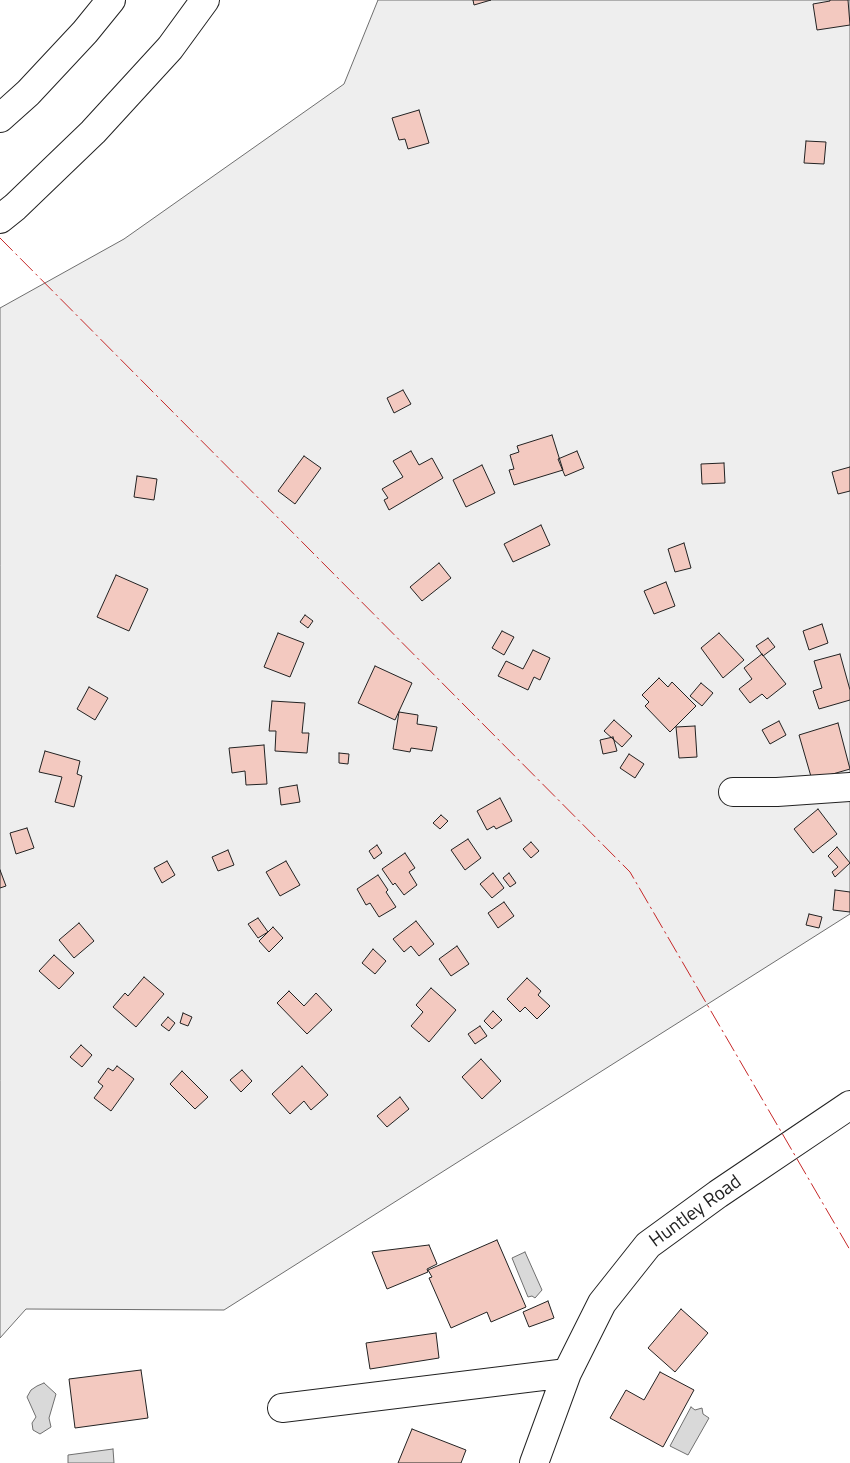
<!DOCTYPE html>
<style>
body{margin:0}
canvas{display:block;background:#fff}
</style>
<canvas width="850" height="1463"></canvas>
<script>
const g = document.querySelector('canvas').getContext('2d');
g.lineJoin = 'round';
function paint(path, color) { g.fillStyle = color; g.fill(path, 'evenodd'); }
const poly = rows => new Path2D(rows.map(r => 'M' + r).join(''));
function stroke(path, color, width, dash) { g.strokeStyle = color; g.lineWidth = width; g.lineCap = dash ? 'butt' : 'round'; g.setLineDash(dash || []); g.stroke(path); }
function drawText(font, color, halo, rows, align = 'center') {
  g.font = font + ' "Titillium Web",sans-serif'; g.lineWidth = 4; g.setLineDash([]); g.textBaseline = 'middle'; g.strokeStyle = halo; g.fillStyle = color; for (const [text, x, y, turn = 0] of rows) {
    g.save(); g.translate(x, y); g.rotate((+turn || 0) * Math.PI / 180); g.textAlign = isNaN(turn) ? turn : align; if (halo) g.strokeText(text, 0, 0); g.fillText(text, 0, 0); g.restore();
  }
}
const green = poly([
 [378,0,850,0,850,914,224,1310,26,1309,0,1338,0,308,124,239,344,84,378,0]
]);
paint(green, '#eee');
stroke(green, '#6f6f6f', 1);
const water = poly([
 [525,1252,542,1290,535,1298,532,1296,528,1297,512,1258,525,1252],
 [44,1383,56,1394,49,1418,51,1427,40,1434,33,1430,32,1423,36,1417,27,1397,31,1390,37,1386,44,1383],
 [691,1407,695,1410,702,1408,703,1414,709,1418,688,1455,670,1446,691,1407],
 [113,1449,114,1463,68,1463,68,1455,113,1449]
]);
paint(water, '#d9d9d9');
stroke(water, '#6f6f6f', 1);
const building = poly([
 [473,0,491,0,474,5,473,0],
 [830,0,848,0,850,25,817,30,813,4,830,1,830,0],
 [419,110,429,143,408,149,405,139,399,140,392,118,419,110],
 [806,141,826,142,824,164,804,163,806,141],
 [403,390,411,404,394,413,387,398,403,390],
 [552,435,563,470,514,485,509,470,514,469,510,455,519,452,517,446,552,435],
 [411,451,419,465,432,458,443,478,389,510,384,500,388,498,382,489,403,477,393,461,411,451],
 [577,451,584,468,565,476,558,459,577,451],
 [304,456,321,468,295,504,278,491,304,456],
 [724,463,725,483,702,484,701,464,724,463],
 [482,465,495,493,466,507,453,480,482,465],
 [850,467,850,491,838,494,832,472,850,467],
 [137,476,157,479,154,500,134,497,137,476],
 [541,525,550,545,513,562,504,544,541,525],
 [684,543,691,568,675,572,668,549,684,543],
 [439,563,451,578,422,601,410,587,439,563],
 [116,575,148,589,129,631,97,617,116,575],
 [666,582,675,606,654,614,644,591,666,582],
 [305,615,313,621,308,628,300,622,305,615],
 [822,624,828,643,809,650,803,631,822,624],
 [502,631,514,637,504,655,492,648,502,631],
 [278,633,304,643,290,677,264,667,278,633],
 [719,633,744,660,723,678,701,648,719,633],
 [768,638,775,647,763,656,756,646,768,638],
 [533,650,550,658,540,680,534,677,528,690,498,676,506,661,523,669,533,650],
 [762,654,786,684,767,699,762,694,750,703,739,689,752,679,744,668,762,654],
 [840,654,850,690,850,700,819,709,813,691,822,688,814,661,840,654],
 [375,666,412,683,395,720,358,703,375,666],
 [659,678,668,687,672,682,696,706,670,732,645,706,649,702,642,695,659,678],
 [701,683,713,693,702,706,690,696,701,683],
 [89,687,108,698,95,720,77,709,89,687],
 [272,701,305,703,302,733,309,733,307,753,275,751,276,731,269,731,272,701],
 [399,712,418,715,417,724,437,727,432,751,411,748,410,752,393,749,399,712],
 [614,720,632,736,622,747,604,731,614,720],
 [779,721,786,735,770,744,762,730,779,721],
 [838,723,850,769,812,780,799,735,838,723],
 [695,726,697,757,679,758,676,727,695,726],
 [613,737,617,751,603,754,600,740,613,737],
 [264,745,267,784,246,785,245,771,232,773,229,748,264,745],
 [45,751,80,761,77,774,82,776,74,807,55,802,62,777,39,772,45,751],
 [339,753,349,754,348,764,339,763,339,753],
 [629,754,644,764,635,778,620,768,629,754],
 [297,785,300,802,281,805,279,788,297,785],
 [500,798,512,821,496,829,494,826,487,830,477,811,500,798],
 [818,809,837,834,813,853,794,829,818,809],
 [441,815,448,821,440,829,433,823,441,815],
 [27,828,34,848,16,854,10,833,27,828],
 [468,839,481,858,465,870,451,850,468,839],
 [531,842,539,851,531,858,523,849,531,842],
 [377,845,382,853,374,859,369,851,377,845],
 [837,847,850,863,835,877,832,872,838,867,828,856,837,847],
 [228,850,234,865,218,871,212,857,228,850],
 [405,853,415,868,409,872,417,885,404,895,395,883,393,885,382,869,405,853],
 [167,861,175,875,162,883,154,868,167,861],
 [286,861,300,885,280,896,266,872,286,861],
 [0,870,6,886,0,888,0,870],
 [493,873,504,888,492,898,480,884,493,873],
 [509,873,516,883,510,887,503,878,509,873],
 [378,875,388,890,386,892,396,907,379,917,370,903,366,905,357,889,378,875],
 [835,890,850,892,850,912,833,910,835,890],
 [504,902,514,916,498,928,488,913,504,902],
 [809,914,822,917,819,928,806,925,809,914],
 [258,918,268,932,258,938,248,924,258,918],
 [416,921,434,944,419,956,411,946,404,952,393,939,416,921],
 [79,923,94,941,74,958,59,940,79,923],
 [273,927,283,938,269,952,259,941,273,927],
 [457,946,469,964,451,976,439,959,457,946],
 [373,949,386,961,375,974,362,963,373,949],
 [54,955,74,973,59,989,39,971,54,955],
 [144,977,164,994,136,1027,113,1007,125,993,128,996,144,977],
 [527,978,541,991,538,995,550,1006,537,1019,525,1007,520,1012,507,999,527,978],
 [431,988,456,1010,429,1042,411,1026,423,1012,416,1005,431,988],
 [289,991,304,1006,316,993,332,1010,307,1034,277,1003,289,991],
 [493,1011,502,1020,492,1029,484,1021,493,1011],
 [183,1013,192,1017,188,1026,180,1023,183,1013],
 [168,1017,175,1023,169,1031,161,1025,168,1017],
 [480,1026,487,1036,475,1044,468,1034,480,1026],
 [81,1045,92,1055,82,1067,70,1057,81,1045],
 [481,1059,501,1081,482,1099,462,1077,481,1059],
 [117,1066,134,1079,111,1111,94,1098,103,1086,98,1082,108,1068,113,1071,117,1066],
 [302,1066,328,1095,311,1110,304,1101,290,1114,272,1094,302,1066],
 [242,1070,252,1081,241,1092,230,1080,242,1070],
 [182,1071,208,1097,195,1109,170,1084,182,1071],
 [400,1097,409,1109,387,1127,377,1116,400,1097],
 [497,1240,526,1307,491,1322,487,1312,451,1328,429,1278,432,1277,428,1270,497,1240],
 [429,1245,437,1264,427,1269,428,1272,387,1289,372,1252,429,1245],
 [548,1301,554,1318,529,1327,523,1312,548,1301],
 [681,1309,708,1333,675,1372,648,1348,681,1309],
 [436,1333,439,1358,370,1369,366,1343,436,1333],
 [141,1370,148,1418,75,1428,69,1379,141,1370],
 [660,1372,694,1390,663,1447,610,1418,626,1390,644,1400,660,1372],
 [412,1429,466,1450,461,1463,398,1463,412,1429]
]);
paint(building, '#f3c9c0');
stroke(building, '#222', 1);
const minor = poly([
 [733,792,777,792,850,787],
 [282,1408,567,1373],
 [534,1463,567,1373,602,1303,648,1245,718,1194,850,1105]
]);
const highway = poly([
 [0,118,28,93,85,32,111,0],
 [0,219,15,207,93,132,170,48,205,0]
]);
stroke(minor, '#222', 30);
stroke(highway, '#222', 30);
stroke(minor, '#fff', 28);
stroke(highway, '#fff', 28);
stroke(poly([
 [0,238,630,872,850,1250]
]), '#c62828', 1, [18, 4, 2.5, 4]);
drawText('19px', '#222', '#fff', [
 ["Huntley Road",696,1212,-36]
]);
</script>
